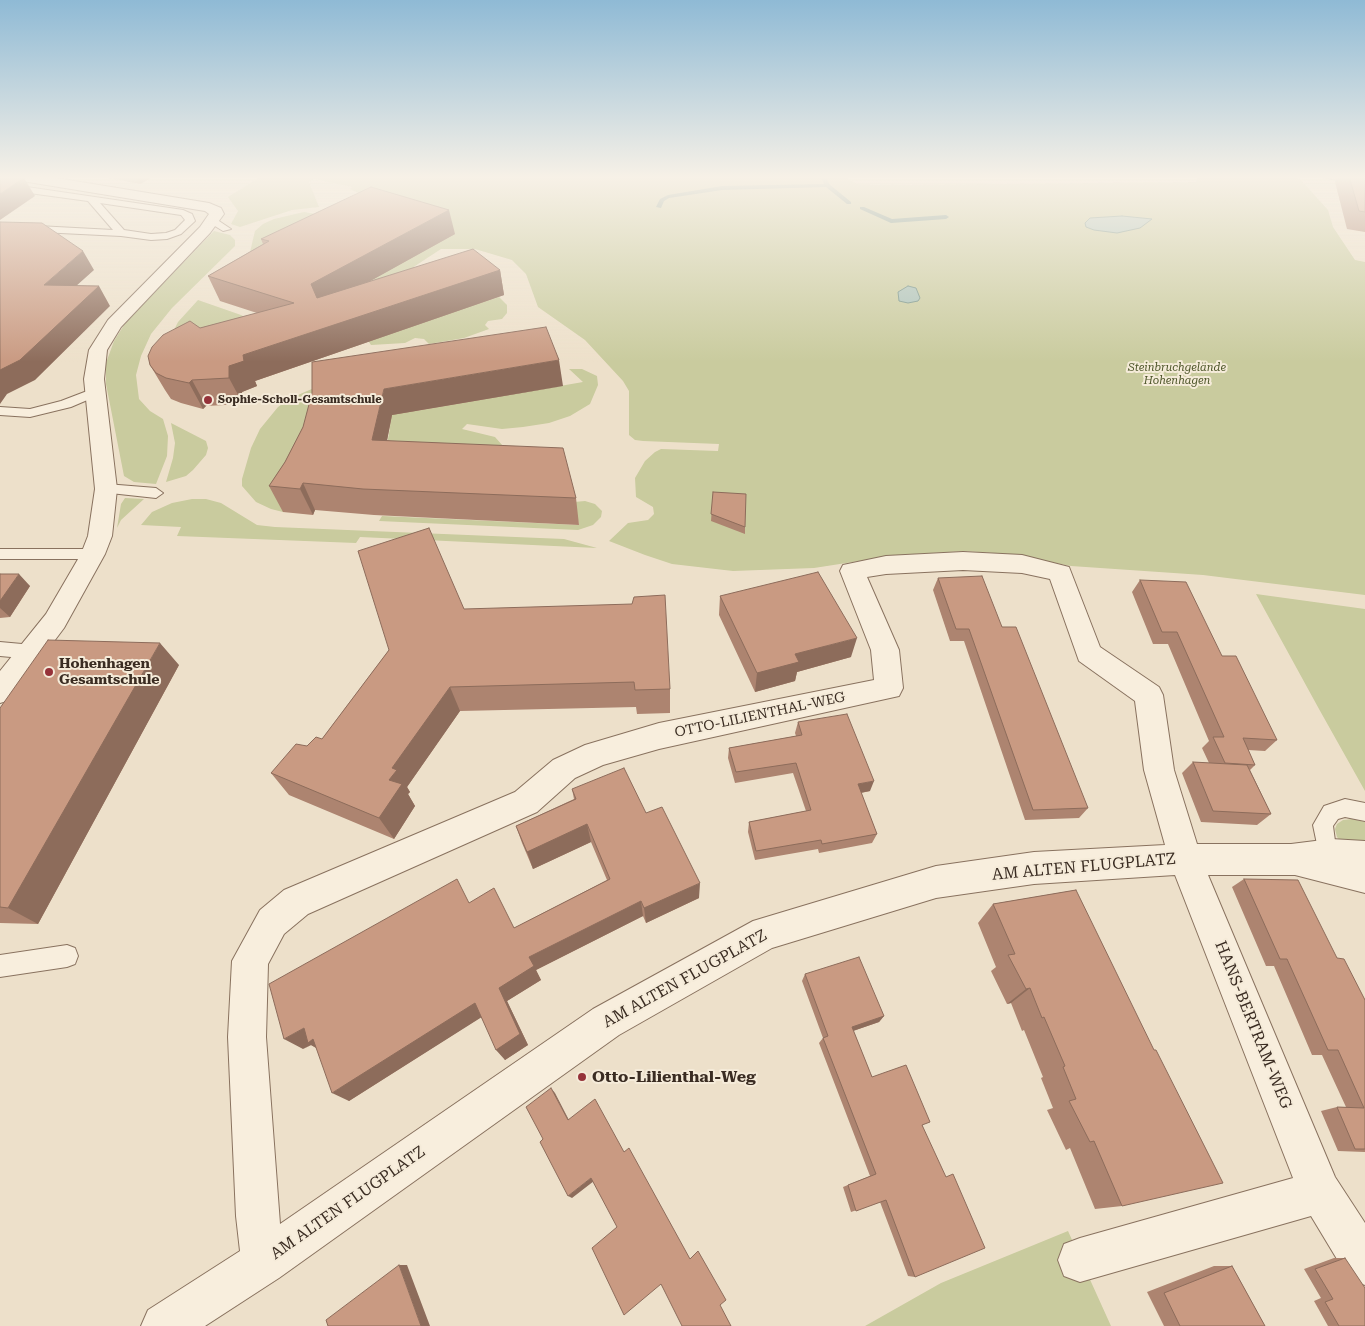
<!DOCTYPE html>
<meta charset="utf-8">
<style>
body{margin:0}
canvas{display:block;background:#ede0ca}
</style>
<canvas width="1365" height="1326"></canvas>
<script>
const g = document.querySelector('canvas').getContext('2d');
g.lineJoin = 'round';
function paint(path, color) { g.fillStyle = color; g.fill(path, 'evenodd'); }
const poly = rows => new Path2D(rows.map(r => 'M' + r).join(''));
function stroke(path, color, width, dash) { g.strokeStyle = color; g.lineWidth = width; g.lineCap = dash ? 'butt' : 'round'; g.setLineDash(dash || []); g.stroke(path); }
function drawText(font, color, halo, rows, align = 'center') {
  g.font = font + ' "Roboto Serif",serif'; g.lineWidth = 4; g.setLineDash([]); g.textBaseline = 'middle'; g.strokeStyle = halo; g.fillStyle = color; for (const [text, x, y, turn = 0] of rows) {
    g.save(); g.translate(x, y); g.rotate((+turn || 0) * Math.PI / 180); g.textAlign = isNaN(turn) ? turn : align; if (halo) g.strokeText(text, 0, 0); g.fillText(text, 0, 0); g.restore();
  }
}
paint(poly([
 [262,176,846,178,857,184,876,185,1196,182,1198,176,1290,176,1300,179,1328,210,1333,227,1355,260,1365,262,1365,595,1203,575,1071,566,1009,554,965,551,898,555,814,568,733,571,672,564,645,555,609,541,628,523,648,520,654,514,653,507,636,497,635,478,645,461,655,452,661,449,718,451,719,444,643,441,635,440,629,435,629,391,623,381,585,340,538,307,526,274,512,260,475,249,441,249,415,266,403,278,365,292,383,205,350,189,352,187,314,179,309,182,319,207,292,210,240,227,231,224,238,211,228,197],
 [304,212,326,216,258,257,250,252,255,231,263,224,274,219],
 [214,231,230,235,235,240,235,246,172,308,151,334,141,356,136,375,139,399,150,411,163,419,168,436,167,456,156,484,134,482,124,476,106,384,106,363,114,341,126,322],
 [499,297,507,305,507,313,502,319,488,321,485,325,489,329,464,338,429,344,424,339,415,338,405,343,371,345,361,330,480,303],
 [198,300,241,315,263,328,169,340,178,322],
 [569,369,582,369,597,376,598,385,590,404,570,416,549,423,523,427,502,429,467,424,462,429,495,437,503,446,386,450,390,428,391,399,416,411,583,382],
 [321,385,283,512,271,509,256,502,242,486,242,479,251,448,260,429,278,407,291,398],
 [171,423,206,441,208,448,206,455,193,470,186,476,166,482,173,458,175,443],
 [125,498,144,499,121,520,117,528,121,504],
 [192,499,206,499,221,503,257,525,275,527,564,539,597,548,360,537,356,543,177,536,181,527,141,525,152,512,172,503],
 [585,501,595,504,602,511,601,517,593,525,578,530,379,521,382,516,579,525,574,502],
 [1256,594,1365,609,1365,791,1319,709],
 [1352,819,1365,822,1365,844,1343,844,1337,837,1335,829,1337,824,1343,820],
 [1068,1231,1111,1326,865,1326,941,1283]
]), '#c9cb9e');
const water = poly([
 [1122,216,1152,219,1140,228,1117,233,1094,230,1086,227,1085,223,1090,218,1122,216],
 [908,286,916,288,920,298,918,301,908,303,899,301,898,292,908,286]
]);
paint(water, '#aac2b9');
stroke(water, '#719086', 1);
paint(poly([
 [821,176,826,176,829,184,851,202,851,204,847,204,826,187,722,190,669,198,664,201,661,208,656,207,660,199,668,195,722,186,824,184,821,176],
 [860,207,864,207,892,219,946,215,949,217,946,219,891,223,860,209,860,207]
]), '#719086');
const service = poly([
 [1318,176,1341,176,1365,180,1365,186,1318,176],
 [0,183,183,210,192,214,195,221,181,234,167,239,151,240,121,236,0,230,0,224,113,230,88,201,0,189,0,183],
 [100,203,181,215,185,220,175,230,166,233,151,234,124,230,100,203],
 [210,219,216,219,231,229,223,231,210,223,210,219],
 [95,388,101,392,99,395,71,407,30,417,0,415,0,407,30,409,61,401,95,388],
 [106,484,156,488,163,493,156,498,101,492,99,489,106,484],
 [0,549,93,549,99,550,101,554,99,558,93,559,0,559,0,549],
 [0,642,33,645,39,647,42,652,39,657,33,659,0,656,0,642],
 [1345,799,1365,803,1365,821,1345,817,1338,819,1333,826,1335,841,1346,862,1342,869,1335,872,1328,869,1318,849,1313,825,1324,806,1345,799],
 [67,945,75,948,78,956,75,964,67,967,0,977,0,955,67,945]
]);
const minor = poly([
 [9,176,44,176,209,203,221,208,224,214,210,233,121,327,107,350,104,379,117,489,112,536,105,554,64,628,10,700,0,703,0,671,46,614,81,554,88,536,95,489,84,379,89,350,108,320,200,227,209,214,205,211,16,180,9,176],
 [963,552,1022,555,1069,567,1100,647,1159,687,1163,695,1174,770,1197,844,1291,844,1331,839,1365,841,1365,893,1295,875,1208,875,1335,1177,1365,1223,1365,1285,1349,1279,1311,1216,1080,1282,1064,1276,1058,1260,1064,1244,1080,1238,1293,1178,1175,875,1034,884,936,898,772,948,619,1035,279,1278,205,1326,141,1326,148,1310,240,1251,236,1216,228,1037,232,961,260,910,284,890,515,792,553,760,585,745,659,723,874,680,871,650,840,571,843,565,886,556,963,552],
 [963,570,1022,573,1050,579,1079,661,1135,701,1144,770,1165,845,1034,852,936,866,753,921,593,1009,280,1224,266,1037,268,964,284,934,308,914,537,812,575,778,603,765,659,749,899,696,903,688,899,650,867,577,886,574,963,570]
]);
stroke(service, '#89725f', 2);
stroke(minor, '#89725f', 2);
paint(service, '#f8eedd');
paint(minor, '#f8eedd');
paint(poly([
 [99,176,155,176,140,184],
 [1338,176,1365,176,1365,232,1347,229,1335,182],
 [455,234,370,281,500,270,504,295,255,381,257,386,242,392,243,404,206,406,203,409,181,403,171,399,165,390,150,365,200,328,257,313,220,301,208,276,263,244,261,239],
 [563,386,392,415,387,440,576,498,579,525,374,515,315,510,313,515,283,512,269,486,285,462,303,427],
 [713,492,745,527,745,534,711,521],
 [0,574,30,586,10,617,0,618],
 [938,578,1002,627,1088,808,1079,818,1025,820,964,641,950,641,933,590],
 [1140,580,1222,656,1277,740,1265,751,1248,750,1255,765,1250,770,1271,814,1257,825,1201,822,1182,773,1193,762,1209,763,1202,748,1209,741,1168,644,1153,644,1132,592],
 [720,596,851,657,797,672,795,681,755,692,719,615],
 [464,609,670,689,670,713,637,714,636,707,460,711,407,787,410,792,408,794,415,806,394,839,289,795,271,773,307,746,322,739,389,650],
 [179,665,38,924,0,923,0,708],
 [798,722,870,791,861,793,877,834,872,843,819,853,818,849,755,860,748,832,749,822,806,811,793,773,735,783,728,758,729,748,796,736,795,733],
 [572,789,646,813,699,898,646,923,643,916,536,970,541,980,507,1001,528,1045,505,1060,481,1017,349,1101,316,1048,311,1045,303,1049,514,928,607,880,591,842,533,869,522,843,516,826,574,799],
 [1244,879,1337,958,1365,1000,1365,1152,1338,1151,1321,1111,1337,1107,1346,1107,1322,1055,1312,1055,1274,966,1266,966,1232,887],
 [1076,890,1122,1206,1095,1209,1070,1148,1066,1150,1047,1110,1053,1108,1041,1078,1043,1077,1024,1030,1022,1031,1011,1003,1007,1004,991,971,996,967,978,923,993,904],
 [805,974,884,1016,879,1022,853,1031,872,1077,923,1126,915,1277,908,1276,880,1202,851,1212,843,1187,870,1176,819,1043,823,1038,802,981],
 [1334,1258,1345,1258,1365,1326,1328,1326,1314,1301,1321,1298,1304,1269],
 [1214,1266,1232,1266,1265,1326,1164,1326,1147,1292]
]), '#ad8470');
paint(poly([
 [136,176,155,176,140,184],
 [24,178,35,196,0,220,0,194],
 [449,210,455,234,320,309,311,284],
 [83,251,94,270,56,304,44,285],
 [500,270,504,295,255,381,257,386,242,392,243,404,229,378,229,366,243,355],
 [99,286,110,306,35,380,7,394,0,404,0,370],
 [559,360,563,386,392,415,382,466,372,440,384,389],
 [192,380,206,406,203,409,189,383],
 [303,483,315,510,313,515,300,489],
 [19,574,30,586,10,617,0,608,0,601],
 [857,638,851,657,797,672,795,681,755,692,757,673,795,654],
 [160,643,179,665,38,924,8,908],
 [450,687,460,711,407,787,410,792,408,794,415,806,394,839,379,818,389,780,392,768],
 [874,781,870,791,854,794,858,784],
 [587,824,591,842,533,869,527,852],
 [700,883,699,898,646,923,644,908],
 [641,901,643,916,536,970,541,980,507,1001,528,1045,505,1060,496,1050,499,988,529,957],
 [1030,988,1011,1003,1007,1004,1026,989],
 [475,1003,485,1015,349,1101,332,1093],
 [884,1016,879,1022,847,1033,852,1027],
 [304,1028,326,1053,311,1045,303,1049,284,1039],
 [551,1088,555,1093,571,1124,568,1120],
 [591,1178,594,1181,572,1198,568,1196],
 [399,1265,407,1265,430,1326,421,1326]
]), '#8d6c5b');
const building = poly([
 [0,176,15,176,24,178,0,194,0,176],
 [1349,176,1365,176,1365,212,1359,211,1349,176],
 [371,187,449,210,311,284,317,298,473,249,500,270,243,355,244,361,229,366,229,378,192,380,189,383,166,378,156,373,150,365,148,356,152,347,163,335,190,321,200,328,294,303,208,276,269,241,261,239,371,187],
 [0,222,42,223,83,251,44,285,99,286,20,360,0,370,0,222],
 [546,327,559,360,384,389,372,440,563,448,576,498,363,489,303,483,300,489,269,486,285,462,303,427,312,393,312,362,546,327],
 [713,492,746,494,745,527,711,514,713,492],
 [429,528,464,609,632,604,634,597,665,595,670,689,635,690,634,682,450,687,392,768,397,770,389,780,402,784,379,818,271,773,296,744,307,746,316,737,322,739,389,650,358,551,429,528],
 [818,572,857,638,795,654,799,662,757,673,720,596,818,572],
 [0,574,19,574,0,601,0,574],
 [982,576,1002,627,1016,627,1088,808,1033,810,969,629,956,629,938,578,982,576],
 [1140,580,1186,582,1222,656,1236,656,1277,740,1243,738,1255,765,1225,763,1213,737,1224,737,1177,632,1162,632,1140,580],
 [48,640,160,643,8,908,0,907,0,708,48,640],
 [847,714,874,781,858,784,877,834,822,844,821,840,756,851,749,822,811,810,796,763,736,772,729,748,802,735,798,722,847,714],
 [1193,762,1247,765,1271,814,1213,811,1193,762],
 [624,768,646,813,662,807,700,883,644,908,641,901,529,957,534,966,499,988,520,1034,496,1050,475,1003,332,1093,313,1039,308,1043,304,1028,284,1039,269,984,457,879,469,903,494,888,514,928,610,879,587,824,527,852,516,826,576,799,572,789,624,768],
 [1244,879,1298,880,1337,958,1344,959,1365,1000,1365,1149,1355,1149,1337,1107,1364,1108,1338,1050,1328,1050,1287,959,1280,959,1244,879],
 [1076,890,1154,1050,1156,1050,1223,1183,1122,1206,1094,1141,1090,1142,1069,1101,1076,1099,1063,1067,1065,1066,1044,1017,1042,1018,1030,988,1026,989,1008,955,1015,954,993,904,1076,890],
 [859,957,884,1016,852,1027,872,1077,906,1065,930,1122,922,1125,946,1177,953,1174,985,1248,915,1277,886,1200,856,1211,848,1185,876,1174,823,1038,828,1036,805,974,859,957],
 [551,1088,568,1120,595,1099,624,1152,629,1148,690,1259,698,1251,726,1300,720,1305,731,1326,682,1326,661,1284,624,1315,592,1248,617,1227,591,1178,568,1196,540,1142,543,1139,526,1107,551,1088],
 [1345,1258,1365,1288,1365,1326,1339,1326,1325,1302,1333,1299,1315,1269,1345,1258],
 [399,1265,421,1326,328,1326,326,1320,399,1265],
 [1232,1266,1265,1326,1180,1326,1164,1293,1232,1266]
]);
paint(building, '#c99a82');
stroke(building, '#8d6c5b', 1);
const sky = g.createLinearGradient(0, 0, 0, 362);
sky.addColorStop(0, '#8fbad5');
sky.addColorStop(0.49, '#f7f1e7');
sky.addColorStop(1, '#f7f1e700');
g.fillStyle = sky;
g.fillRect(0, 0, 1365, 362);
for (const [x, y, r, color] of [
 [208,400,5,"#953239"],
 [49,672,5,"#953239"],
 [582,1077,5,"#953239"]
]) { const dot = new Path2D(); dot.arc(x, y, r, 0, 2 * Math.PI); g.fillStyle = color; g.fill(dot); stroke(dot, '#f5ebd9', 2); }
drawText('italic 11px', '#4d5529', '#f5ebd9', [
 ["Steinbruchgelände",1177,368],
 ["Hohenhagen",1177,381]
]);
drawText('bold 11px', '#3a2c22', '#f5ebd9', [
 ["Sophie-Scholl-Gesamtschule",218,400]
], 'left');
drawText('bold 14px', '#3a2c22', '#f5ebd9', [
 ["Hohenhagen",59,664],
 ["Gesamtschule",59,680]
], 'left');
drawText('14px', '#3a2c22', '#f5ebd9', [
 ["OTTO-LILIENTHAL-WEG",760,715,-12]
]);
drawText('16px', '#3a2c22', '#f5ebd9', [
 ["AM ALTEN FLUGPLATZ",1084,867,-5],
 ["AM ALTEN FLUGPLATZ",685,979,-29],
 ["HANS-BERTRAM-WEG",1253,1025,68],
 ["AM ALTEN FLUGPLATZ",348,1203,-35]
]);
drawText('bold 16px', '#3a2c22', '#f5ebd9', [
 ["Otto-Lilienthal-Weg",592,1077]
], 'left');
</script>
